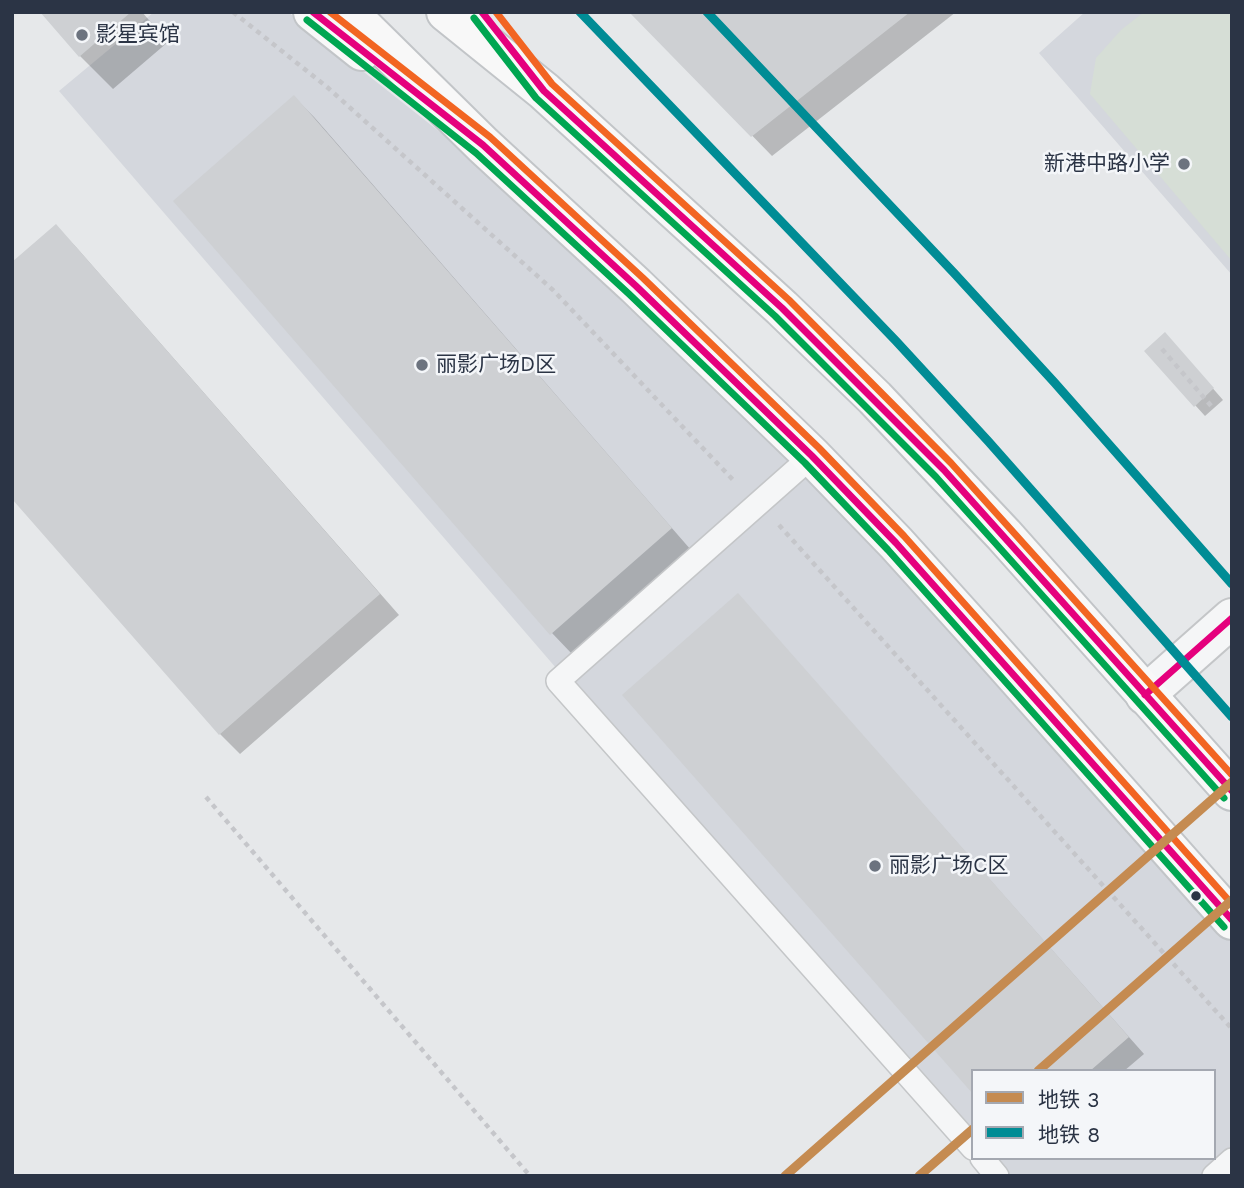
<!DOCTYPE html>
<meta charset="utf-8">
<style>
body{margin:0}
#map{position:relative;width:1244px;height:1188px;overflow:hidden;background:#e6e8ea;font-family:"Work Sans","Noto Sans SC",sans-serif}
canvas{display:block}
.frame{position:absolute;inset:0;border:14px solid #2b3445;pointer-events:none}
.legend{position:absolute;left:971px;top:1069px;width:245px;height:91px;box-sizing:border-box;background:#f4f6f9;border:2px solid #a4a8b1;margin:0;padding:9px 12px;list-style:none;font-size:21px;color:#2b3445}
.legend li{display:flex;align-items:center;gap:14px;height:35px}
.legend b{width:35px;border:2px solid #a4a8b1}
</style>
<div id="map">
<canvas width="1244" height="1188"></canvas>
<div class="frame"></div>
<ul class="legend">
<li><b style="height:9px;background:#c58b51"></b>地铁 3</li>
<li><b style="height:9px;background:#008c95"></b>地铁 8</li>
</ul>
</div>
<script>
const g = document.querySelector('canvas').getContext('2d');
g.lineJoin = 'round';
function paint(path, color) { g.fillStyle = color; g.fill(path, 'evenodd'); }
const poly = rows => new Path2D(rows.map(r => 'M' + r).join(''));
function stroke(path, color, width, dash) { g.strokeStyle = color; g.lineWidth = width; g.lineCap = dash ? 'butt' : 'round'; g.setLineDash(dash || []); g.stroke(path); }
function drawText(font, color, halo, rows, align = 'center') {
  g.font = font + ' "Work Sans","Noto Sans SC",sans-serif'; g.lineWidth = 5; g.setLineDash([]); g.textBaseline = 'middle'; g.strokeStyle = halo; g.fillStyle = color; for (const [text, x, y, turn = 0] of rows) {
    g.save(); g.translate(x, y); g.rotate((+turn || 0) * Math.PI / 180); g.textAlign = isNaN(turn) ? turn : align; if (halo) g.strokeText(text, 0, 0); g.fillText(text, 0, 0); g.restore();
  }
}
paint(poly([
 [154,12,288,12,474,159,661,328,873,540,1232,940,1232,1176,993,1176,978,1158,1214,1158,1214,1071,973,1071,973,1152,59,91],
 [1085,12,1232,12,1232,275,1039,53]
]), '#d4d7dd');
paint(poly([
 [1144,12,1232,12,1232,261,1090,94,1096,58,1121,30]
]), '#d6ded6');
paint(poly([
 [42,12,142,12,168,42,113,89,80,56],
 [632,12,956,12,772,156],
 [294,97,314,117,691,550,572,654,552,633],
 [56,226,76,247,399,615,240,754,220,734],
 [1175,345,1223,400,1205,416,1195,405],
 [738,595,1144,1054,1124,1071,973,1071]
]), '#0003');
paint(poly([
 [40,12,131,12,79,57],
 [629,12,910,12,751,137],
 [294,95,672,528,550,635,173,201],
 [56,224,380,594,219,735,12,499,12,262],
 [1165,332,1214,388,1194,407,1144,351],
 [738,593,1129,1037,1090,1071,973,1071,973,1094,622,695]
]), '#ced0d3');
const lane = poly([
 [812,456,558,681,973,1148],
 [982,1158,997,1176],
 [1214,1176,1232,1160]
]);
const street = poly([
 [1145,695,1232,618]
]);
const primary = poly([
 [313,12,362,51],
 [348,12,483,145,636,286,812,456,896,543,979,635,1232,920],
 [446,12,544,91,782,308,875,398,1004,535,1232,791]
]);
stroke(lane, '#c4c6c8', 26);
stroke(street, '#c4c6c8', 42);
stroke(primary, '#c2c5c8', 42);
stroke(poly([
 [233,12,327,87,553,290,735,482],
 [1162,349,1213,408],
 [779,525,1232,1029],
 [206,797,530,1176]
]), '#c5c6ca', 4.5, [5, 5]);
stroke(lane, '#f5f6f7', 23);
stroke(street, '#f5f6f7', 38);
stroke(primary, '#f8f8f8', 38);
stroke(poly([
 [313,12,483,145,636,286,812,456,896,543,1232,920],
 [482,12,544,91,782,308,944,470,1232,791],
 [1145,695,1232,618]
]), '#e5007d', 7);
stroke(poly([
 [474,18,536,98,775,316,936,477,1224,798],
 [307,20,476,153,629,294,805,463,888,550,1224,927]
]), '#00a651', 7);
stroke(poly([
 [330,12,490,137,643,278,819,448,904,536,1232,904],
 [496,12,552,84,789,300,951,463,1232,775]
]), '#f26522', 7);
stroke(poly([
 [1038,1071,1232,900],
 [785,1176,1232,782],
 [919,1176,973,1129]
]), '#c58b51', 9);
stroke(poly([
 [580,12,896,341,988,441,1232,717],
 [707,12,954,273,1054,382,1232,584]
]), '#008c95', 9);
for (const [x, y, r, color] of [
 [82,35,7,"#6c737f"],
 [1184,164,7,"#6c737f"],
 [422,365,7,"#6c737f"],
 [875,866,7,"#6c737f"],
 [1196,896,6,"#2b3445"]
]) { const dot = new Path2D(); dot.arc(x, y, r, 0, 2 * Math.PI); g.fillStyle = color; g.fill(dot); stroke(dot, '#f4f6f9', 2.5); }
drawText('21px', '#2b3445', '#f4f6f9', [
 ["影星宾馆",96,35],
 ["新港中路小学",1170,164,"right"],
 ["丽影广场D区",436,365],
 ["丽影广场C区",889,866]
], 'left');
</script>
